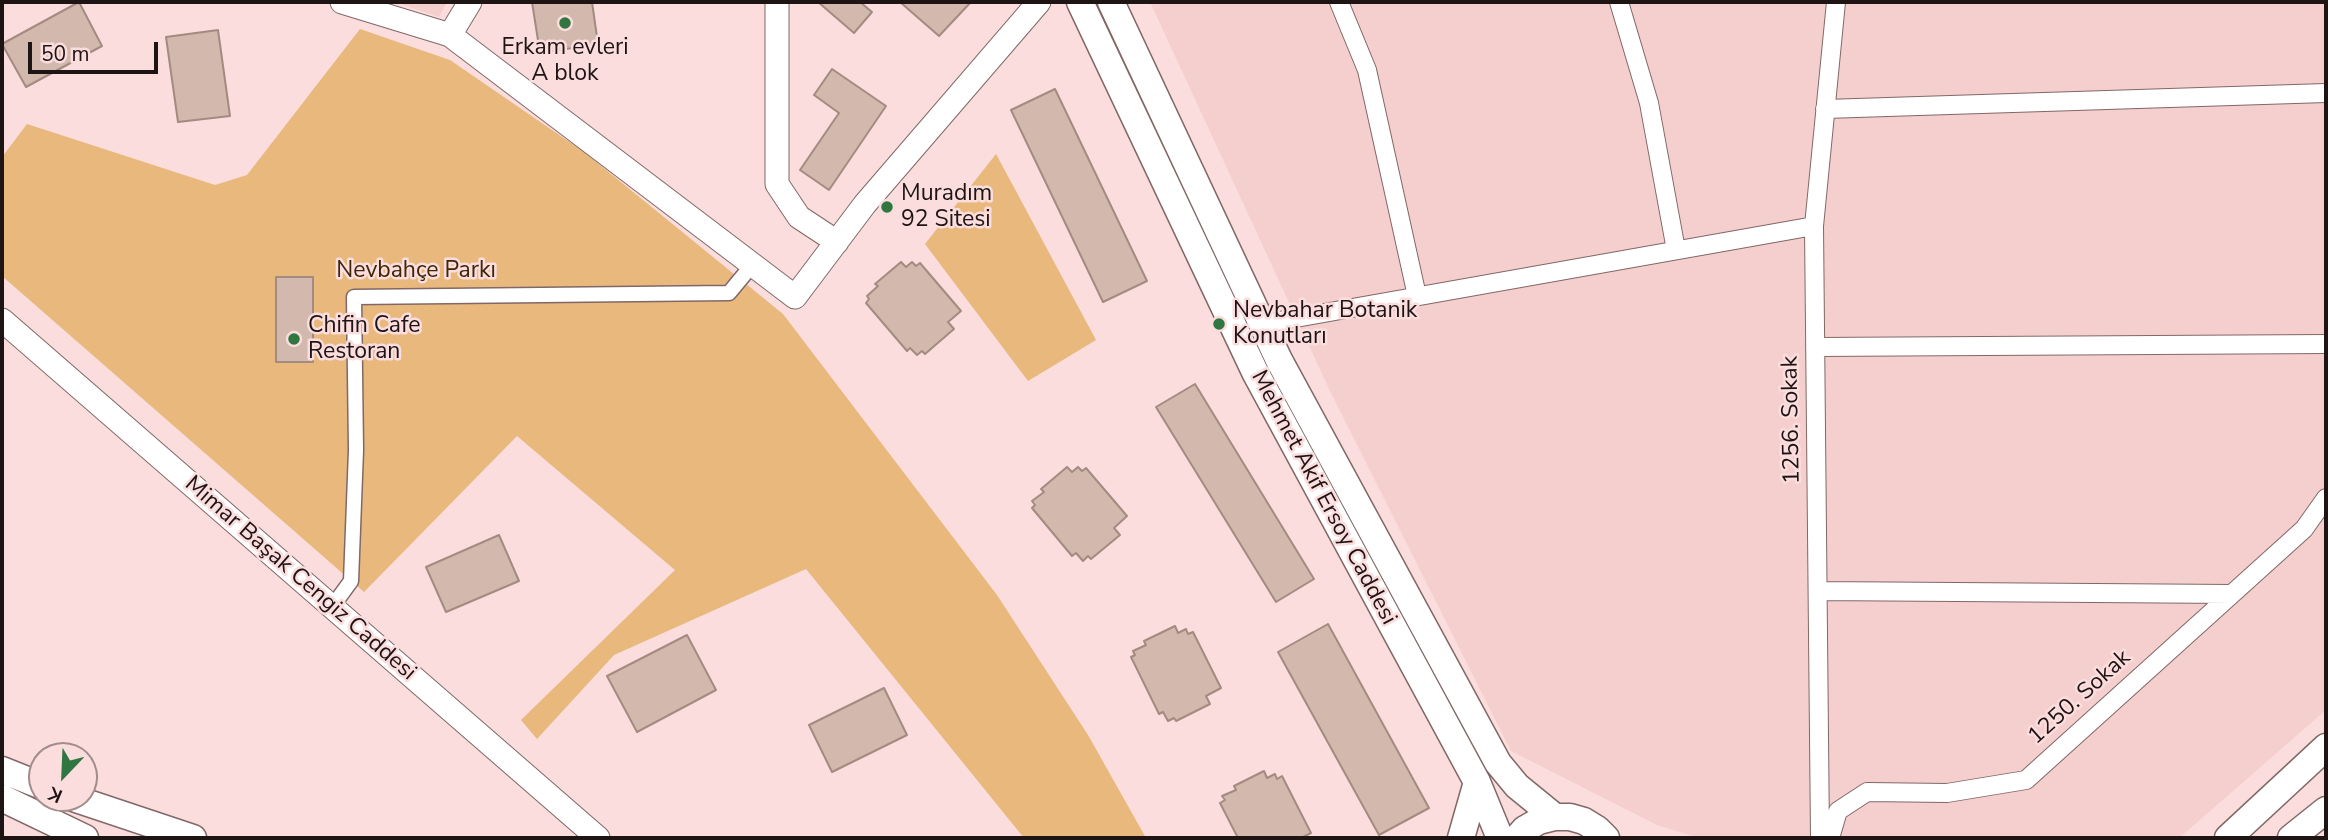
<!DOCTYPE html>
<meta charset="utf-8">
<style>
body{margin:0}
#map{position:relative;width:2328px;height:840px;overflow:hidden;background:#fadddc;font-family:"Nunito Sans",sans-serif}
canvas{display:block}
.frame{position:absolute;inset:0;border:4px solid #1e1414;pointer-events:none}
.north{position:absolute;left:28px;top:742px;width:70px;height:70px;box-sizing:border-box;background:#fadddc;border:2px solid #a28d8c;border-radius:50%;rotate:203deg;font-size:19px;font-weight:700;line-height:28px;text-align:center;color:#1e1414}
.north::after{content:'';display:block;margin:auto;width:24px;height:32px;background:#307641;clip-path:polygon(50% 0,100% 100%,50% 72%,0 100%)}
.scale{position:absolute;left:28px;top:42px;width:130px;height:32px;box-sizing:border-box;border:4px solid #1e1414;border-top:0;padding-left:9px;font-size:21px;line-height:24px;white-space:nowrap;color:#1e1414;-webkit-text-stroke:5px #fadddc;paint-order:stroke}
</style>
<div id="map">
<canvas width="2328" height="840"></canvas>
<div class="frame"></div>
<div class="north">K</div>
<div class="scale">50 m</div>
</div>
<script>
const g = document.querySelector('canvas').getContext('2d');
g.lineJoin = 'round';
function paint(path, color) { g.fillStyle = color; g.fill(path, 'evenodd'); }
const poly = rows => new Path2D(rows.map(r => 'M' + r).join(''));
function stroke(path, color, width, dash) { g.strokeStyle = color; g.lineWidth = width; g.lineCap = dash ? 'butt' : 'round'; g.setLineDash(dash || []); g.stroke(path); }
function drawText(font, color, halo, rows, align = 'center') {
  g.font = font + ' "Nunito Sans",sans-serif'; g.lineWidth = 5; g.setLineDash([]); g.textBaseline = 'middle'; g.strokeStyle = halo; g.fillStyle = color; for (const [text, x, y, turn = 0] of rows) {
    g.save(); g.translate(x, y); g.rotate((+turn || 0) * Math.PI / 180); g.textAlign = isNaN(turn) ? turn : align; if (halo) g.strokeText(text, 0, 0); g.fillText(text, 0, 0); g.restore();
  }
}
paint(poly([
 [395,2,447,2,439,17],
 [1150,2,2326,2,2326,710,2179,838,1699,838,1657,825,1511,751,1330,391]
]), '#f5cfce');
paint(poly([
 [360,29,450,60,584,152,783,314,997,595,1088,735,1146,838,1024,838,806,569,614,655,537,739,521,720,675,570,517,436,364,592,2,276,2,157,27,124,215,185,247,175],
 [996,154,1096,340,1028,381,925,244]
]), '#e8b87d');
const building = poly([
 [79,2,102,46,26,87,2,44,79,2],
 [532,2,592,2,598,44,540,53,532,2],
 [818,2,860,2,872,12,854,33,818,2],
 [900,2,971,2,939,36,900,2],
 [218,30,230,116,178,122,166,37,218,30],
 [832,69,886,106,829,190,800,170,839,113,814,95,832,69],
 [1055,89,1147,281,1103,302,1011,110,1055,89],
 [901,262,906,267,912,262,916,266,920,263,961,311,948,322,954,329,925,354,922,351,917,355,910,348,907,351,866,303,869,299,867,296,878,286,875,284,901,262],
 [276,277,313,277,313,362,276,362,276,277],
 [1195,384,1314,579,1276,602,1156,407,1195,384],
 [1067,467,1072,472,1078,467,1082,471,1086,468,1127,516,1114,528,1120,535,1091,559,1088,556,1083,561,1076,553,1072,556,1032,508,1035,505,1032,501,1044,492,1041,489,1067,467],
 [499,535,519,581,446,612,426,567,499,535],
 [1328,624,1429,808,1379,835,1278,652,1328,624],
 [1175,626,1178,633,1186,629,1188,634,1193,632,1221,688,1206,696,1210,704,1176,721,1174,718,1168,721,1163,712,1159,714,1131,657,1135,655,1133,651,1146,645,1144,641,1175,626],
 [687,635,716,690,637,732,607,676,687,635],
 [884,688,907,735,832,772,809,725,884,688],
 [1264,771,1267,778,1275,774,1277,779,1282,776,1311,833,1301,838,1238,838,1220,803,1225,800,1222,796,1236,790,1234,786,1264,771]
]);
paint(building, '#d2b8ad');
stroke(building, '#a38b81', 2);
const pedestrian = poly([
 [332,607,351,581,356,450,354,297,729,293,753,264]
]);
const minor = poly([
 [1339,2,1367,70,1417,296],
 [1619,2,1649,103,1676,250],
 [1825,109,2326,93],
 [1262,324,1814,226],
 [1815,347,2326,344],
 [1818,591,2232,594],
 [1820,838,1814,226,1836,2],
 [1830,838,1838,811,1867,792,1947,793,2026,780,2304,529,2326,498]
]);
const tertiary = poly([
 [342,2,450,35,795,297,865,204,1039,2],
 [777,2,777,184,799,217,837,242],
 [450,35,470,2],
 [2,320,598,838]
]);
const secondary = poly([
 [1080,2,1255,372,1477,782,1500,838],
 [1111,2,1279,360,1498,763,1517,786,1555,817],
 [2,770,42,786],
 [2,798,85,838],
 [73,798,193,838],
 [1461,838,1477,782],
 [1517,838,1525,829,1539,821,1555,817,1570,817,1584,821,1597,829,1606,838],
 [2228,838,2326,747],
 [2291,838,2326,810]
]);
stroke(pedestrian, '#816867', 17);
stroke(minor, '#816867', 20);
stroke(tertiary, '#816867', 25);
stroke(secondary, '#816867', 29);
stroke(pedestrian, '#fff', 14);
stroke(minor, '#fff', 18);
stroke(tertiary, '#fff', 23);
stroke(secondary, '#fff', 26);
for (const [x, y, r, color] of [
 [565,23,7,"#307641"],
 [887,207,7,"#307641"],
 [1219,324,7,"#307641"],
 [294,339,7,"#307641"]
]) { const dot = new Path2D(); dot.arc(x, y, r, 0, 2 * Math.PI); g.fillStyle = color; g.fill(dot); stroke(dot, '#fadddc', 2.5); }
drawText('23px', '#1e1414', '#fadddc', [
 ["Erkam evleri",565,48,"center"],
 ["A blok",565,74,"center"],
 ["Muradım",901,194],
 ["92 Sitesi",901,220],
 ["Nevbahar Botanik",1233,311],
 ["Konutları",1233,337],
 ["Chifin Cafe",308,326],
 ["Restoran",308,352]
], 'left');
drawText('23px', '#3d2706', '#fadddc', [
 ["Nevbahçe Parkı",416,271]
]);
drawText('23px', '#1e1414', '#fadddc', [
 ["1256. Sokak",1792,420,-91],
 ["Mehmet Akif Ersoy Caddesi",1323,498,62],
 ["Mimar Başak Cengiz Caddesi",300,579,41],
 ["1250. Sokak",2080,698,-42]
]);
</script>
